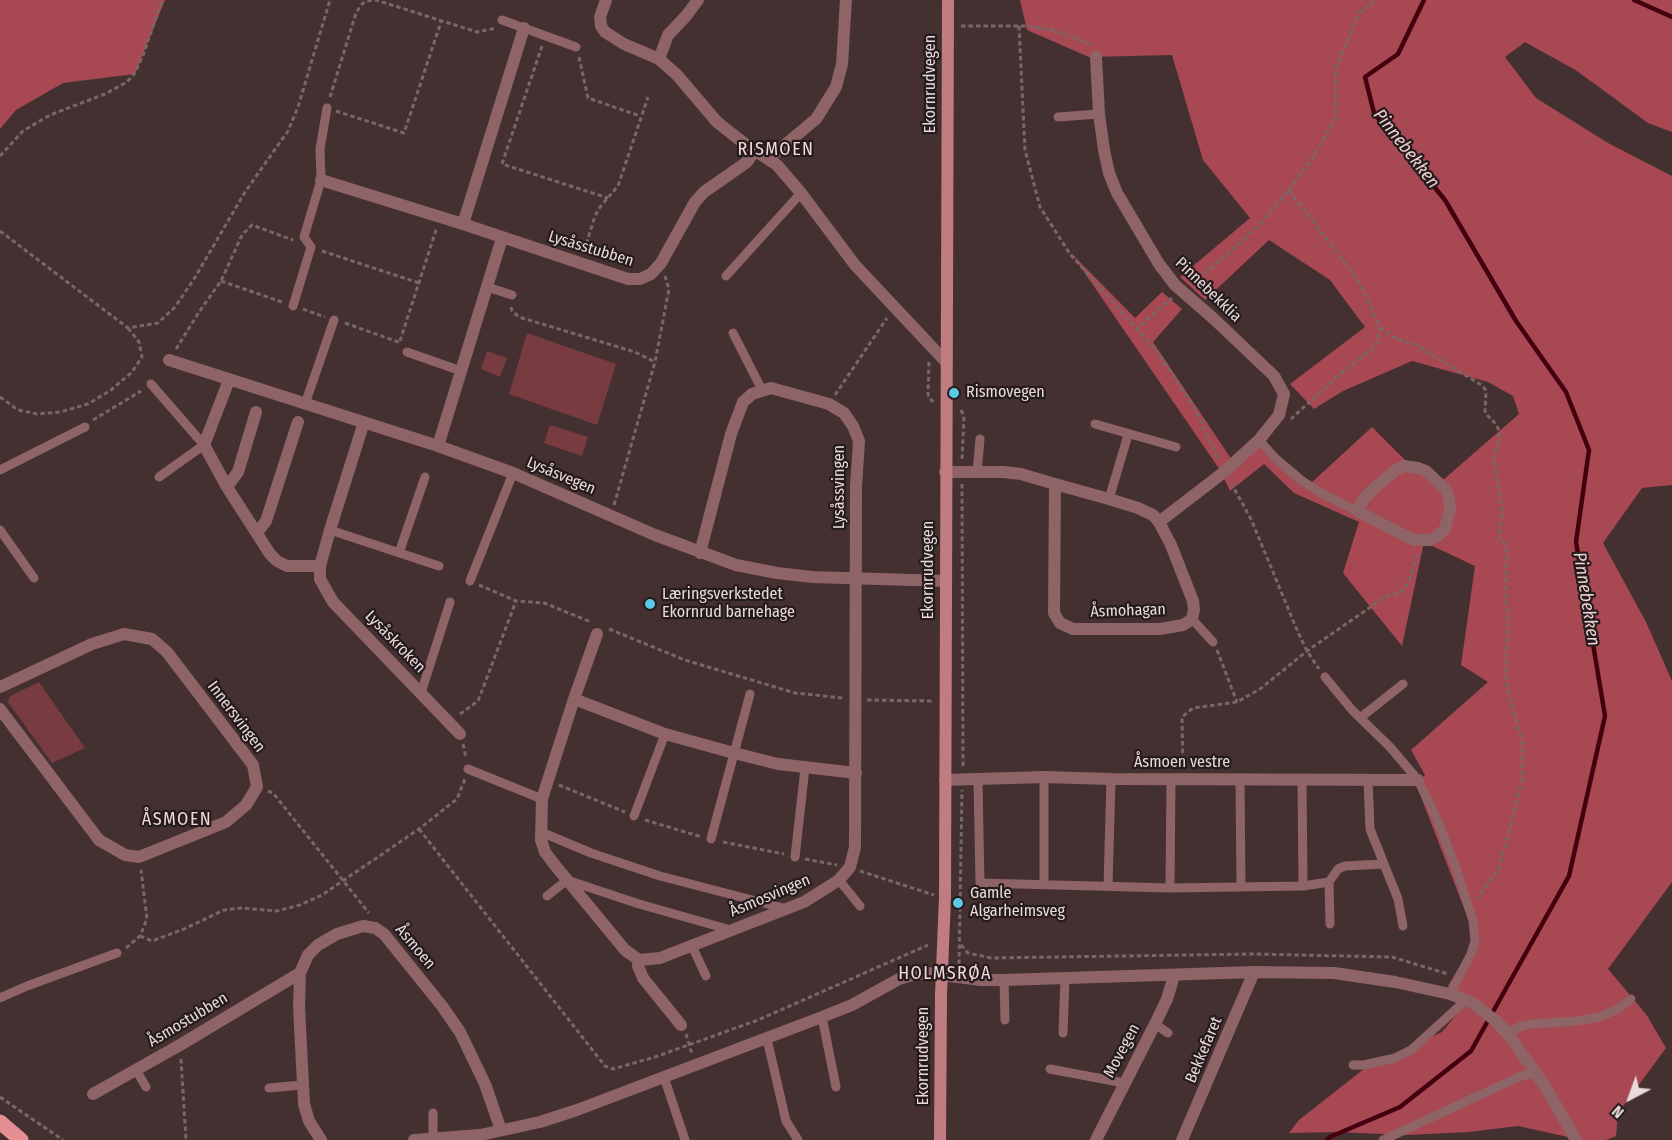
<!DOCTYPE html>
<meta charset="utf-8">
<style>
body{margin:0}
#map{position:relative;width:1672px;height:1140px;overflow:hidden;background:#453031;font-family:"Fira Sans Condensed",sans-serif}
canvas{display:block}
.north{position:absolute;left:1600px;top:1068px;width:60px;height:60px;-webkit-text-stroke:4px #251b1c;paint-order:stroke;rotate:221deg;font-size:16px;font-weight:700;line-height:24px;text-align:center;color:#e9dbdb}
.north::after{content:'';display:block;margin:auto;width:21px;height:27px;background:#e9dbdb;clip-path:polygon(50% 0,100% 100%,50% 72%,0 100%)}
</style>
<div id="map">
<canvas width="1672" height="1140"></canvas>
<div class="north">N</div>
</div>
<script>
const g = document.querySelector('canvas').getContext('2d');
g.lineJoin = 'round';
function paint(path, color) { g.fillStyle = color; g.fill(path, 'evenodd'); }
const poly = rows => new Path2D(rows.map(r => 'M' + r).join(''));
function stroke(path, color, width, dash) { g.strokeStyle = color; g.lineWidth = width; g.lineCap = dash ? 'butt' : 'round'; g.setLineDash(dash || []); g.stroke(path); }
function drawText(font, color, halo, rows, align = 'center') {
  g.font = font + ' "Fira Sans Condensed",sans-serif'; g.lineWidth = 4.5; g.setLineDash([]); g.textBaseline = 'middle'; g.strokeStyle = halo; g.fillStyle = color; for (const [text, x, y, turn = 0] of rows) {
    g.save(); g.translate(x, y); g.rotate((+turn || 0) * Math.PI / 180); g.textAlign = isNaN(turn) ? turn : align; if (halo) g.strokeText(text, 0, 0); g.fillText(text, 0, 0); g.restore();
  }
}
paint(poly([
 [527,333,616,364,597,425,509,394],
 [487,351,507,358,500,377,481,369],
 [550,425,588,437,582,456,544,443],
 [39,682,85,748,52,763,8,702,10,696]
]), '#783b40');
paint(poly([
 [0,0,165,0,135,74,63,83,16,110,0,129],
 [1020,0,1672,0,1672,132,1648,123,1577,71,1525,42,1505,57,1536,98,1608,143,1672,176,1672,485,1642,488,1603,543,1646,622,1672,681,1672,882,1608,969,1646,1014,1666,1048,1618,1113,1616,1136,1606,1140,1582,1140,1518,1126,1469,1132,1406,1135,1336,1132,1289,1133,1299,1120,1369,1065,1442,1032,1466,1003,1448,986,1476,939,1416,784,1425,775,1411,750,1488,682,1461,665,1475,566,1424,542,1402,646,1343,573,1359,522,1294,493,1264,464,1230,491,1220,470,1071,253,1135,318,1162,292,1182,309,1153,342,1236,466,1262,441,1310,484,1372,427,1410,465,1443,480,1519,414,1513,396,1488,382,1412,361,1343,391,1314,409,1290,384,1365,327,1330,280,1269,240,1205,300,1180,277,1250,218,1203,160,1172,55,1089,57,1027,30]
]), '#a74852');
stroke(poly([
 [1634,0,1672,17],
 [1327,1140,1330,1137,1400,1107,1471,1051,1569,876,1605,716,1576,542,1589,450,1566,392,1516,321,1445,200,1374,113,1365,77,1398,54,1424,0]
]), '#44000f', 4.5);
stroke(poly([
 [961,26,1028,26,1056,31,1093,45],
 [1019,26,1025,150,1040,207,1070,254,1159,354,1196,410,1218,459],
 [542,46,502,164,608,198],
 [579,57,588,98,640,116],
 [330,97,356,13,361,5,366,1,376,0,477,32,496,28],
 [336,111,404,133,441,22],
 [0,156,23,131,50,115,105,94,127,82,135,73,144,53,162,0],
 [1289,190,1358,280,1380,327,1378,341,1372,349,1339,375,1291,419],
 [0,231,128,328,158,323,175,307,194,279,245,192,288,131,298,107,330,0],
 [322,251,419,283],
 [584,251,595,216,600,207,618,186,648,97],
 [221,281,282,302],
 [1192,283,1226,256,1260,224,1289,190,1314,156,1336,117,1335,70,1359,13,1376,0],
 [511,307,512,311,519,317,635,352,655,362],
 [303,309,325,317],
 [345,323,401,343],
 [1380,327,1393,337,1416,345,1483,386,1486,391,1485,413,1496,424,1500,433,1494,457,1502,512,1499,539,1506,545,1507,557,1505,594,1508,614,1507,647,1505,658,1507,685,1522,742,1522,781,1499,868,1477,899],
 [1135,330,1172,298],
 [400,341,437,227],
 [176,349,199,312,221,281,242,235,252,225,293,240],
 [929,362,928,394,929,398,935,403],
 [835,395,887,318],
 [0,397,18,410,37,414,60,412,88,404,111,390,132,372,142,357,139,342,128,328],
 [961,410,964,416,962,460],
 [93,420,141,391],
 [1231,483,1251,519,1297,630,1307,651,1319,669],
 [962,484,963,766],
 [614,505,655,362,669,289,665,276],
 [479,585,516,601,544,603,591,622],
 [609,629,685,660,795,693,843,698],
 [1217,650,1237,702],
 [867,700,933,701],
 [460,714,478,701,516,601],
 [463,744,466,758],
 [1183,768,1182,717,1193,708,1237,702,1260,689,1307,651,1385,597,1401,592,1409,582,1418,552],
 [559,785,625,812],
 [268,791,273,793,369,913],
 [645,820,702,837],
 [419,829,605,1066,613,1069,655,1057,758,1020,928,945],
 [723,842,784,854],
 [805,859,837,865],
 [860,871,934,895],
 [140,936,152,941,184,929,224,910,241,908,277,911,300,905,322,895,419,829,457,799,465,779],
 [961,945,968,953,991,958,1252,954,1392,957,1448,974],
 [126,948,140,936,147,919,141,870],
 [959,964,962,790],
 [686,1034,692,1054],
 [181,1059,186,1140],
 [0,1097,63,1140]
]), '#796767', 3, [4.5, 3]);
stroke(poly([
 [502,20,576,47],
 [1058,117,1099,114],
 [726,276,801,193],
 [487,287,512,295],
 [293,306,311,247,304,237,321,180,320,149,327,108],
 [733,333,762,390],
 [407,352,461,371],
 [151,384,204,445,159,477],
 [305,404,334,320],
 [1095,424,1176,447],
 [1259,440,1275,458,1301,480,1319,492,1357,511],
 [0,470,85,427],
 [977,472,980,439],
 [1109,499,1128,435],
 [0,530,34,578],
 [330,530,439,566],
 [399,553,425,477],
 [470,581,513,473],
 [1192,619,1213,642],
 [1325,677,1352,710,1390,747,1418,780,1436,817,1456,868,1473,921,1475,941,1471,954,1450,994],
 [421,693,450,602],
 [1360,718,1403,684],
 [468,769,542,799],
 [978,779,980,883,1170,888,1303,886,1329,882],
 [1240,779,1241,887],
 [1302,779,1303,886],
 [1368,779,1370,829,1398,899,1403,926],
 [634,816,665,734],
 [541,832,591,853,660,876,787,909],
 [711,839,750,694],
 [795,857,805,768],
 [839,880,860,906],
 [1044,884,1044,777],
 [1108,886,1111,779],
 [1170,888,1171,779],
 [547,896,567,880,639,904,731,930],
 [1330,924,1329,882,1338,869,1345,866,1384,864],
 [692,946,706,976],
 [1004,980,1005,1020],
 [0,998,27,986,117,953],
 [822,1017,836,1087],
 [1155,1024,1168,1033],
 [1063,1033,1065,979],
 [1507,1034,1519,1027,1531,1024,1577,1021,1600,1017,1618,1009,1631,999],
 [767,1039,786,1121,798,1140],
 [1353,1065,1364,1065,1395,1058,1411,1050,1466,1000],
 [1050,1069,1124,1083],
 [136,1070,146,1087],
 [664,1077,685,1140],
 [269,1088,302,1085],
 [433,1113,433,1139],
 [1383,1140,1521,1076,1535,1073]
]), '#8f6466', 9);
stroke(poly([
 [606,0,600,17,601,26,605,32,624,44,659,59,677,75,717,122,745,144,777,165,801,193,855,265,946,362],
 [1096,57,1099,114,1104,150,1109,173,1117,193,1159,264,1175,285,1214,319,1274,376,1284,394,1279,415,1259,440,1224,472,1159,522],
 [659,59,668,35,686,16,698,0],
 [768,159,816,119,836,87,842,64,846,0],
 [321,180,463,224,628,279,640,279,651,274,661,263,695,202,704,192,747,162,755,150],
 [463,224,524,28],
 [169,360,438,446,513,473,655,535,736,565,777,573,812,577,946,581],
 [229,380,204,445,227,487,270,554,277,561,287,566,320,566],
 [364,422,330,530,320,566,320,579,333,602,460,734],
 [438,446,502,238],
 [1404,466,1418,468,1426,471,1446,490,1449,498,1450,509,1445,529,1438,536,1430,540,1414,540,1357,511,1365,497,1378,485,1396,470,1404,466],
 [945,472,1003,472,1021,474,1055,484,1109,499,1138,508,1153,515,1159,522,1171,545,1193,601,1194,610,1192,619,1183,625,1160,629,1073,629,1060,623,1054,613,1055,484],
 [227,487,238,472,256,412],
 [257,533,266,521,298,422],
 [597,634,574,699,542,799,541,840,545,852,554,864,625,950,639,960,660,958,804,902,839,880,850,867,855,847,856,487,859,441,853,426,844,413,829,404,771,388,752,394,743,402,731,434,700,553],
 [0,687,92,644,124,634,152,639,167,652,253,765,257,787,246,805,226,822,139,857,125,855,99,840,0,709],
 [574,699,665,734,734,753,778,764,856,773],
 [945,780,1044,777,1111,779,1418,780],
 [639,960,638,966,643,978,681,1025],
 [93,1094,180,1045,300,973],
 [321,1140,309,1121,304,1104,299,1006,300,973,308,955,318,945,337,934,363,926,375,928,384,934,442,1006,460,1032,485,1084,501,1130],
 [414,1140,480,1135,540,1122,577,1110,822,1017,852,1005,899,979,913,975,927,973,981,980,1004,980,1254,972,1334,973,1395,982,1450,994,1473,1003,1497,1022,1511,1038,1546,1088,1576,1140],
 [1096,1140,1155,1024,1167,999,1174,976],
 [1182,1140,1254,972]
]), '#8f6466', 12);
stroke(poly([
 [940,1140,941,994,945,897,948,0]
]), '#c07c80', 12);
stroke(poly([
 [0,1122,21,1140]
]), '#e58e94', 15);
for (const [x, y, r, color] of [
 [954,393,6,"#5bc8e6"],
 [650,604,6,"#5bc8e6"],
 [958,903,6,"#5bc8e6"]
]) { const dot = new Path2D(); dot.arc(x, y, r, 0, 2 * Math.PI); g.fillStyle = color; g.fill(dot); stroke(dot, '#251b1c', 2); }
drawText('16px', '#e9dbdb', '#251b1c', [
 ["Ekornrudvegen",931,84,-90],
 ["Lysåsstubben",591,249,17],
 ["Pinnebekklia",1208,290,44],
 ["Lysåsvegen",561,476,23],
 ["Lysåssvingen",840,487,-90],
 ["Ekornrudvegen",929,570,-90],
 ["Åsmohagan",1128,611,-2],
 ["Lysåskroken",395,642,46],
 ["Innersvingen",236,717,53],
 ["Åsmoen vestre",1182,763],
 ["Åsmosvingen",770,896,-23],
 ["Åsmoen",415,947,50],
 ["Åsmostubben",188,1020,-31],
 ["Bekkefaret",1204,1050,-67],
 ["Movegen",1122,1051,-62],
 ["Ekornrudvegen",924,1056,-90]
]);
drawText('16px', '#e9dbdb', '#251b1c', [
 ["Rismovegen",966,393],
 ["Læringsverkstedet",662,595],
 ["Ekornrud barnehage",662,613],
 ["Gamle",970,894],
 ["Algarheimsveg",970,912]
], 'left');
drawText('italic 18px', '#eed2d3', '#251b1c', [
 ["Pinnebekken",1406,149,52],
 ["Pinnebekken",1586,599,81]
]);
g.letterSpacing = '1.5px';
drawText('18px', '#f4d8d8', '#251b1c', [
 ["RISMOEN",776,150],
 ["ÅSMOEN",177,820],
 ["HOLMSRØA",945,974]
]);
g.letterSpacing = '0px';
</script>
